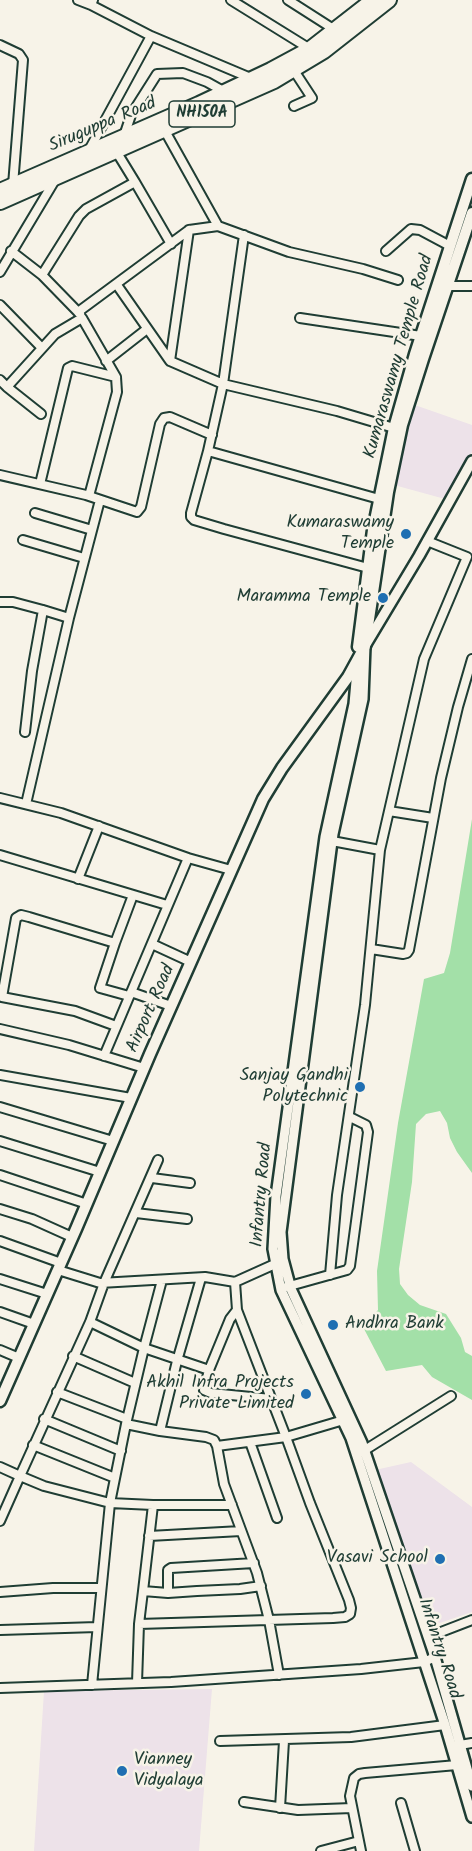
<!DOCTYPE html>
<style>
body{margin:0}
canvas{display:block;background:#f7f3e8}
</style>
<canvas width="472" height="1851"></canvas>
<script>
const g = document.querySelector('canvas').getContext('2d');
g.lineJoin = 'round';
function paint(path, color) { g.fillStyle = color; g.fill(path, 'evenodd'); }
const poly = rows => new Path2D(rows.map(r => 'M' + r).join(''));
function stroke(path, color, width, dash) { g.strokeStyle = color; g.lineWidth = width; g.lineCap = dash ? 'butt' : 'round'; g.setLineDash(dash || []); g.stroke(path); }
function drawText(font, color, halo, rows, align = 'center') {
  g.font = font + ' Kalam,sans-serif'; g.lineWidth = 5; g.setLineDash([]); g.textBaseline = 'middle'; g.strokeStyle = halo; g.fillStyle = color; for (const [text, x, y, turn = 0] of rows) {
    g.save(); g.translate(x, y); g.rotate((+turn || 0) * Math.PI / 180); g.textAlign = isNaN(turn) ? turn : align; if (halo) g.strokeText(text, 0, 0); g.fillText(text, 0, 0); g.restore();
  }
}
paint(poly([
 [412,404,472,425,472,452,445,499,394,485],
 [411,1462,472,1507,472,1612,431,1626,375,1470],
 [212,1689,199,1851,34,1851,44,1691]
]), '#ede2e9');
paint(poly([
 [472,819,472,1173,457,1152,450,1138,447,1123,440,1111,426,1114,416,1124,412,1182,399,1269,400,1284,408,1295,420,1305,446,1314,461,1338,465,1352,472,1356,472,1400,432,1377,422,1365,386,1371,363,1327,378,1310,377,1271,398,1123,424,979,444,973,450,953]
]), '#a3e0a8');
const minor = poly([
 [78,0,91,5],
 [93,0,91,5,151,36],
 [231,0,310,49],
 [288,0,335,30],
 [0,45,19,54,23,60,13,185],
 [293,69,312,98,294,106],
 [165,131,218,226],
 [124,136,131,115,157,74,183,73,207,82,225,92],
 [88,152,151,36,253,79],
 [135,182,171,244],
 [244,235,223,384,337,411,394,428],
 [11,251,42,275,80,314],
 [386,251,411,229,420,230,450,246],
 [0,272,55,180],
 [42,275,79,216,86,209,135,182,116,151],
 [117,285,170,361],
 [448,286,472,286],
 [0,305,42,348],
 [78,312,189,230],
 [300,318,421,336],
 [106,361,147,329],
 [0,380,7,387,55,334,82,318,116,377],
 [7,387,41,414],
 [208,451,191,513,191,517,194,520,224,529,368,568],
 [0,475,86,495,137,512,141,507,160,424,164,418,170,417,212,435],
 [40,484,68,368,72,366,116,377,117,392,89,496],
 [379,499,208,451,223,384,170,361,189,230,218,226,289,252,363,269,398,280],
 [35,513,92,530],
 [23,540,84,558],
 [0,602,13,602,43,610],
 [25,732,32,671,43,610,69,618,100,500],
 [0,798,61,813,188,858],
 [26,804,69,618],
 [389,811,433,818],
 [380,850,424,659,467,557,427,541],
 [0,855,167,905],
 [78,879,99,826],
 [115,943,133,895],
 [152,944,191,962],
 [371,949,403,954,407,953,409,950,441,778,458,707,472,659],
 [131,992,171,1006],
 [116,1026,75,1011,2,997,16,918,21,915,29,917,115,943,100,988,129,996],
 [0,1029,69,1045,144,1068],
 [104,1056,188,858,231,870],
 [0,1075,131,1098],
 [0,1107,113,1141],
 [0,1141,100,1172],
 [0,1175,87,1204],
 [152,1178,190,1183],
 [0,1209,32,1219,72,1237],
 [136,1213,187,1219],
 [0,1241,61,1263],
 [275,1264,235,1282,237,1310,286,1437,217,1446,224,1484,257,1573,269,1620,279,1675],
 [58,1270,100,1283,205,1277,235,1282],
 [330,1275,337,1195,365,1005,380,850,332,841],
 [0,1279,47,1294],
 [162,1280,144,1348,209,1370],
 [286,1287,347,1270,350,1266,368,1132,366,1125,350,1117],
 [237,1310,230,1319,209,1370,204,1390,211,1393,271,1399],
 [0,1312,34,1324],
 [90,1322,144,1348,126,1424,160,1431,206,1437,214,1440,217,1446],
 [0,1350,19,1358],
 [73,1356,135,1383],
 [57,1392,127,1419],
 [44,1419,121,1451],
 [160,1431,177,1361,201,1278],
 [250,1442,277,1518],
 [33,1445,115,1478],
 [365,1450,451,1396],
 [0,1467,20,1476,90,1322,104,1283,158,1160],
 [0,1521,20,1476,44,1486,110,1503,153,1505],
 [149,1536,241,1531],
 [143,1591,153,1505,232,1505],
 [0,1592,53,1588,100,1588],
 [168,1593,168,1570,171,1568,254,1563],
 [139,1624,143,1591,168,1593,197,1591,240,1589,261,1586],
 [0,1630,97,1627],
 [428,1637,472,1620],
 [137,1683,139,1624,333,1618,345,1617,350,1614,351,1608,349,1600,310,1503,286,1437,347,1419],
 [92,1685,110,1503,126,1424],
 [0,1688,171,1682,361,1669,424,1662,435,1657],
 [220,1741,351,1737,445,1725],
 [460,1745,472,1743],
 [244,1802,298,1810,352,1808],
 [401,1803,415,1851],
 [280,1808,284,1741],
 [321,1851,359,1841],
 [361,1851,350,1796,354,1778,359,1774,365,1773,457,1765]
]);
const tertiary = poly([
 [472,461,419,556,365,646,363,699,333,834,281,1232,283,1259,291,1289,362,1443,435,1657,472,1786],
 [358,659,354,704,325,837,276,1196,273,1249,281,1290,351,1438,445,1725,472,1817]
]);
const secondary = poly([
 [358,647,373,530,394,428,415,354,472,179],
 [0,1401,76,1229,150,1054,263,799,282,768,348,677,365,646,388,492,402,425,423,359,472,213]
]);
const trunk = poly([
 [0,191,199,104,271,70,310,49,373,0],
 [0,202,274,81,324,51,389,0]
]);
stroke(minor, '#1f3d34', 12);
stroke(tertiary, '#1f3d34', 14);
stroke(secondary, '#1f3d34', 15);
stroke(trunk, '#1f3d34', 18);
stroke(minor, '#f7f3e8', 8);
stroke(tertiary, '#f7f3e8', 9);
stroke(secondary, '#f7f3e8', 10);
stroke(trunk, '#f7f3e8', 14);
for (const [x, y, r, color] of [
 [406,534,6,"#1f6fb2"],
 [383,598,6,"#1f6fb2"],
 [360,1087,6,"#1f6fb2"],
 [333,1325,6,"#1f6fb2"],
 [306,1394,6,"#1f6fb2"],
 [440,1559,6,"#1f6fb2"],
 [122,1771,6,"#1f6fb2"]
]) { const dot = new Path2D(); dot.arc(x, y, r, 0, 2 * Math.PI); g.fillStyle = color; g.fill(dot); stroke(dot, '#f7f3e8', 2); }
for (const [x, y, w] of [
 [202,114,66]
]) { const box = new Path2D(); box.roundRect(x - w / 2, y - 13, w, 26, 4.5); g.fillStyle = '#f7f3e8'; g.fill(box); stroke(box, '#1f3d34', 1.5); }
drawText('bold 16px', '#1f3d34', null, [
 ["NH150A",202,114]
]);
drawText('18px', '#1f3d34', '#f7f3e8', [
 ["Siruguppa Road",103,126,-23],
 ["Kumaraswamy Temple Road",400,357,-74],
 ["Airport Road",152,1009,-66],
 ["Infantry Road",263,1195,-85],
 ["Infantry Road",438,1649,72]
]);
drawText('18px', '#1f3d34', '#f7f3e8', [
 ["Kumaraswamy",394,524],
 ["Temple",394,545],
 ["Maramma Temple",371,598],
 ["Sanjay Gandhi",348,1077],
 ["Polytechnic",348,1098],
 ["Andhra Bank",345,1325,"left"],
 ["Akhil Infra Projects",294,1384],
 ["Private Limited",294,1405],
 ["Vasavi School",428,1559],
 ["Vianney",134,1761,"left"],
 ["Vidyalaya",134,1782,"left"]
], 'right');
</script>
